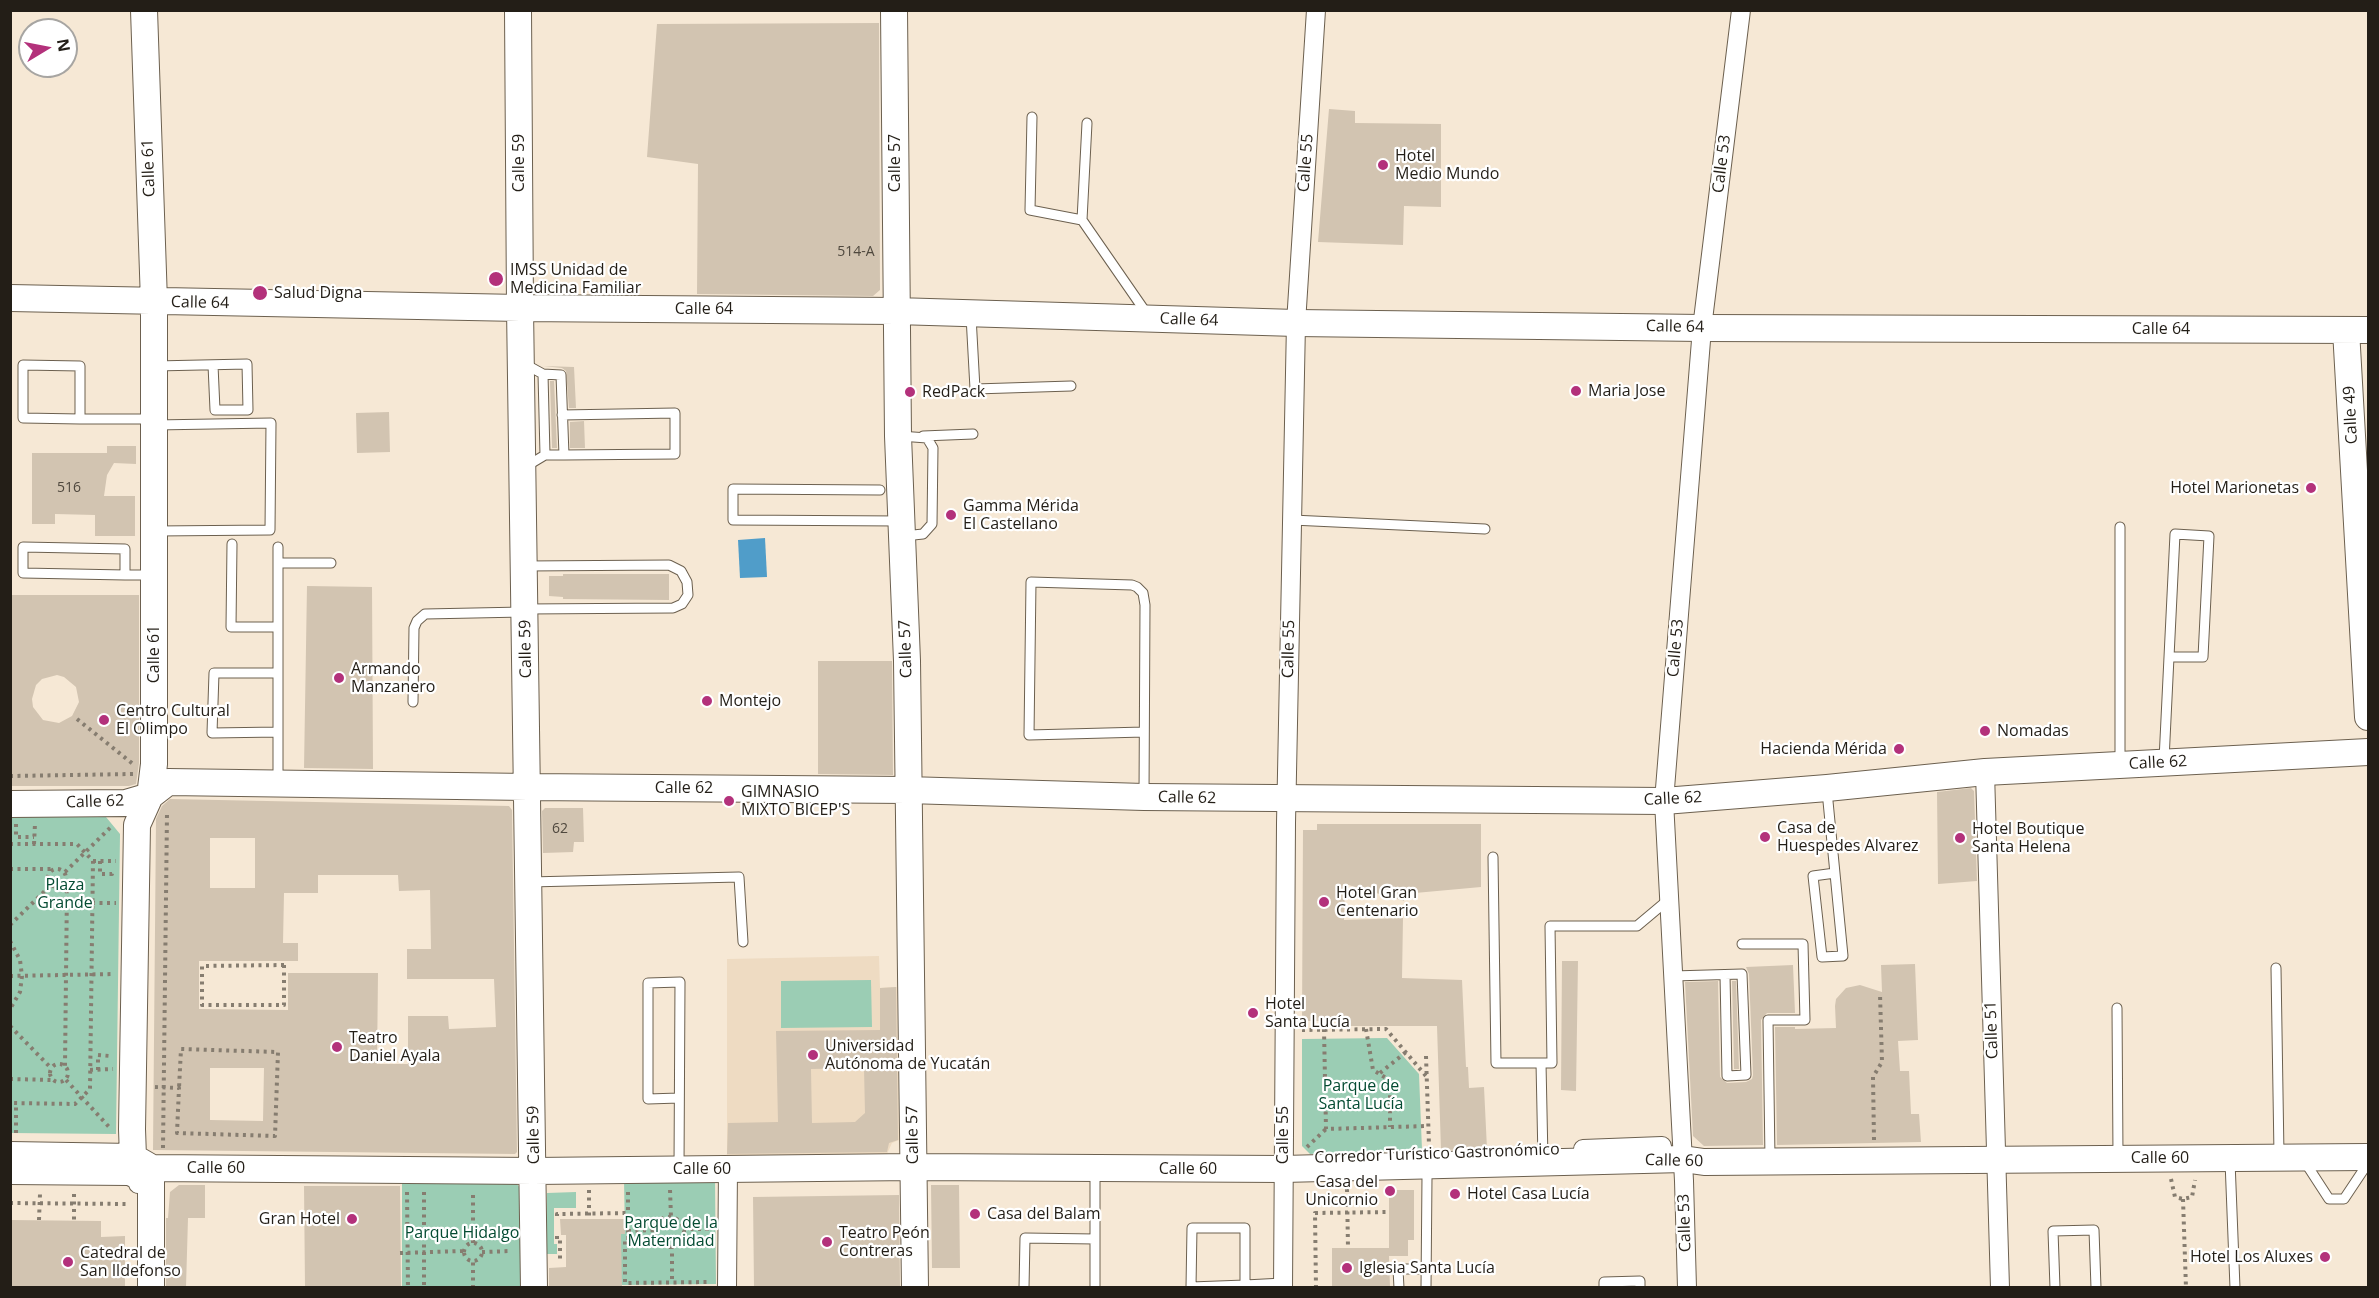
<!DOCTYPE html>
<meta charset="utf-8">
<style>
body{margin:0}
#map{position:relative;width:2379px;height:1298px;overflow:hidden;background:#f6e8d5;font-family:"Open Sans",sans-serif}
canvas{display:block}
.frame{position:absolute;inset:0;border:12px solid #231e17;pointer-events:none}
.north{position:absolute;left:18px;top:18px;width:60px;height:60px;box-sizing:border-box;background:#fff;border:2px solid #a7a5a2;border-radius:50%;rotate:80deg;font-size:16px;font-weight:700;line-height:24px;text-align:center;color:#231e17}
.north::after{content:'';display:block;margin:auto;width:21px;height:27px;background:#b3317b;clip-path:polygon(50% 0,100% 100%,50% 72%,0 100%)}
</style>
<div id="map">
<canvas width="2379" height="1298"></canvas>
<div class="frame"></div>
<div class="north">N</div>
</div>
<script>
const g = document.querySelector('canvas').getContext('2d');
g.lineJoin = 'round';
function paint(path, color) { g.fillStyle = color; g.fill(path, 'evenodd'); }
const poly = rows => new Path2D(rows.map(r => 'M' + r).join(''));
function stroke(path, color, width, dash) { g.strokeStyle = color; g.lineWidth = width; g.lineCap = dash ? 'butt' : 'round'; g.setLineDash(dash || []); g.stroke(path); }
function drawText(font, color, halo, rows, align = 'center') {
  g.font = font + ' "Open Sans",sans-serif'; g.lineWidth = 4.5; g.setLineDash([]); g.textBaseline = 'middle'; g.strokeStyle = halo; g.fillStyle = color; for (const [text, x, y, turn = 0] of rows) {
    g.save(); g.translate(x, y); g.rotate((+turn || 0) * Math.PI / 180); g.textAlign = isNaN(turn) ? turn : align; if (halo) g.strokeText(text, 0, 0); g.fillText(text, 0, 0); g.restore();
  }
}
paint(poly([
 [879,956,880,988,897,987,899,1140,892,1143,887,1154,727,1156,727,959]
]), '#eedbc2');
paint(poly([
 [11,817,106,817,120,834,116,1134,11,1133],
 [871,980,872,1027,781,1028,781,981],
 [1387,1038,1419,1074,1422,1150,1310,1154,1302,1146,1302,1039],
 [402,1179,513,1179,520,1188,522,1287,402,1287],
 [624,1180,715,1180,716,1284,621,1285,621,1234,625,1234],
 [576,1192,576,1208,554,1208,554,1244,557,1244,557,1254,547,1254,547,1193]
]), '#9bcdb4');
paint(poly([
 [765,538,767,577,740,578,738,540]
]), '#509dc9');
paint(poly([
 [879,23,880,290,873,296,697,294,698,164,647,157,657,24],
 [1329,109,1355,111,1355,123,1441,124,1441,207,1404,206,1403,245,1318,242],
 [543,366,574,367,576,408,569,408,566,371,562,368],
 [550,381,554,381,557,448,552,448],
 [389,412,390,452,357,453,356,413],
 [584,421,585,448,570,448,570,422],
 [107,446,136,446,136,464,114,463,107,475,104,496,135,496,135,536,95,536,95,515,55,514,55,524,32,524,32,453,107,453],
 [563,574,669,574,669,600,563,599,563,597,549,596,549,576,563,576],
 [307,586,372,587,373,769,304,768],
 [10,595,139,595,139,763,136,784,129,786,10,786],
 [57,675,64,677,76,687,79,702,72,716,59,723,43,720,33,707,32,699,36,685,42,679],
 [818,661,892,661,893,775,818,774],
 [1971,788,1974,791,1977,881,1938,884,1937,792],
 [170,799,509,806,512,810,517,1152,515,1154,153,1150,156,819,162,806],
 [210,838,255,838,255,888,210,888],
 [318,875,398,875,399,891,430,890,431,949,407,949,407,979,494,979,496,1027,449,1029,448,1016,408,1016,408,1064,377,1064,378,973,288,973,288,1010,199,1009,199,961,298,961,298,943,283,943,284,893,318,893],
 [210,1068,264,1068,263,1121,210,1120],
 [545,808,583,808,584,842,574,842,573,852,543,853,542,811],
 [1317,824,1481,824,1481,887,1404,894,1404,901,1345,884,1344,920,1403,918,1402,978,1462,980,1466,1067,1468,1067,1469,1088,1484,1087,1487,1149,1441,1150,1437,1026,1346,1026,1347,1021,1302,1021,1303,830,1317,830],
 [1562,961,1578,961,1576,1091,1561,1090],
 [1915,964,1918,1040,1898,1041,1900,1071,1909,1071,1911,1114,1919,1114,1921,1142,1777,1145,1775,1027,1795,1027,1795,1029,1836,1028,1835,1006,1836,999,1846,988,1860,985,1882,992,1881,965],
 [1793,965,1795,1013,1767,1013,1761,1020,1763,1145,1704,1146,1693,1136,1685,982,1718,981,1720,1077,1727,1083,1746,1082,1752,1079,1753,1075,1749,974,1746,967],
 [1732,981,1736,981,1739,1069,1734,1069],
 [896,987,898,1140,889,1143,887,1152,727,1154,728,1123,778,1122,776,1031,880,1030,880,988],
 [864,1068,865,1113,855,1122,812,1123,811,1069],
 [179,1185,205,1185,205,1218,188,1218,186,1287,166,1287,166,1218,168,1218,170,1192],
 [931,1185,959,1185,960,1268,932,1268],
 [304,1186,400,1186,401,1287,305,1287],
 [1389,1190,1414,1190,1414,1240,1408,1240,1408,1256,1389,1256,1390,1287,1332,1287,1332,1248,1389,1248],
 [899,1195,900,1287,754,1287,753,1197],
 [560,1219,625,1219,625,1234,621,1234,622,1287,549,1287,549,1268,566,1267,566,1235,561,1235],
 [10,1220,101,1221,101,1237,125,1236,125,1287,10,1287]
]), '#d2c4b1');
const lane = poly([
 [1032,117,1030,210,1082,220],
 [1087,123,1082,220,1147,314],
 [971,316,975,389,1071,386],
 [523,363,543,374,545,455,525,467],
 [155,366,247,364,248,410,215,410,213,365],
 [543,374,561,375,564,455,545,455],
 [562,415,675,413,675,454,564,455],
 [80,419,80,366,23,365,23,418,80,419,152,419],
 [155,425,271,423,270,530,156,531],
 [900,436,927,438,933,448,932,524,923,534,904,536],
 [923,436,973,434],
 [880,490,733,489,733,520,900,521],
 [1292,520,1485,529],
 [232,544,231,627,278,627],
 [278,563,331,563],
 [125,575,125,549,23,547,23,573,125,575,154,575],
 [526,609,673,608,682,604,688,595,687,582,681,571,669,565,526,566],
 [278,673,214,673,212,733,278,732],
 [413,702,414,628,417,621,425,614,523,612],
 [1144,732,1029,735,1031,582,1132,585,1137,587,1143,593,1145,605,1144,795],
 [2164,760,2169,657,2175,534,2209,536,2203,657,2169,657],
 [2120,762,2120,527],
 [278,782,278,547],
 [1827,791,1843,956,1822,957,1813,876,1835,873],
 [1493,857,1496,1063,1552,1063,1550,926,1637,926,1668,900],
 [529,882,739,877,743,942],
 [1742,944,1803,944,1805,1020,1768,1020,1770,1159],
 [2276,968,2279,1155],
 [1673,976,1742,974,1746,1075,1727,1076,1725,975],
 [2117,1008,2118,1156],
 [1541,1063,1543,1160],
 [679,1098,648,1099,648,983,680,982,679,1167],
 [2303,1159,2329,1199,2344,1199,2368,1163],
 [2230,1161,2235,1288],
 [1245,1285,1245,1228,1192,1228,1191,1287,1245,1285,1283,1283],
 [1024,1288,1025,1238,1095,1239],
 [1095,1288,1095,1171],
 [1399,1288,1398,1269,1426,1269],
 [1426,1288,1427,1177],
 [1604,1288,1604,1282,1640,1281,1640,1288],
 [2055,1288,2053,1231,2094,1230,2096,1288]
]);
const street = poly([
 [1985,772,2000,1288],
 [1583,1149,1662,1146],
 [10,1175,129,1176,137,1180,138,1184],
 [727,1288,728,1169],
 [1283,1288,1286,823,1296,323,1316,10],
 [1687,1288,1684,1181,1664,801,1702,328,1741,10]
]);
const secondary = poly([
 [144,10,154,302,154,764,150,796,137,825,132,1129,133,1157,151,1181,151,1288],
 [518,10,520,308,534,1288],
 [894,10,898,436,907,661,915,1288],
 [10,298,520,308,896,311,1296,323,1702,328,2368,330],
 [2346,330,2368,717],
 [10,804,126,803,150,796,168,782,528,787,907,790,1144,797,1664,801,1827,788,1985,772,2368,752],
 [10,1155,133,1157,152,1168,534,1171,913,1167,1283,1169,1683,1159,1704,1162,2368,1157]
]);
stroke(lane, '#6c604f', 11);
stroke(street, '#6c604f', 20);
stroke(secondary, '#6c604f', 28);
stroke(poly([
 [77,719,133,764],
 [10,776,133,774],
 [16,824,16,837,34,837],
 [10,844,77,844,93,861,90,1089,75,1104,10,1103],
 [34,844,35,824],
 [93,861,116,861],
 [100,861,100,874,112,874,113,870],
 '48 878a9 9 0 1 1 18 0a9 9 0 1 1-18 0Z',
 [10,869,52,869],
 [65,872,112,826],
 [64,884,67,887,65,1066],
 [92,903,116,903],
 [10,925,51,885],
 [10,941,20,960,22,976,20,992,10,1009],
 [284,965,284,1005,202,1005,202,966,284,965],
 [10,976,114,974],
 [10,1026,51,1068],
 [1324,1029,1326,1129,1428,1126],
 [1366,1029,1373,1070,1386,1078,1390,1086,1390,1127],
 [1302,1030,1386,1029,1426,1076],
 [1426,1056,1429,1145],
 '50 1073a9 9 0 1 1 18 0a9 9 0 1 1-18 0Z',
 [90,1070,113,1069],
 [98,1070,98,1055,110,1056,110,1059],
 [1380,1073,1406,1052],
 [10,1079,52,1080],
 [66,1080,110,1128],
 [155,1087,179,1088,177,1133,275,1136,278,1052,181,1049,179,1088],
 [16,1133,16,1103],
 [1874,1140,1873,1077,1882,1062,1880,994],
 [1307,1147,1326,1129],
 [163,1148,167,814],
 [2171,1179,2175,1197,2183,1199,2192,1197,2195,1180],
 [1347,1189,1348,1248],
 [589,1190,589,1219],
 [670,1190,671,1217],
 [407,1192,408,1288],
 [424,1192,424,1288],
 [628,1192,628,1238,625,1238,625,1283,709,1282],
 [74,1194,74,1220],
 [2183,1199,2186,1288],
 [10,1203,129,1204],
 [557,1216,557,1214,628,1213],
 '654 1232a15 15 0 1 1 30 0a15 15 0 1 1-30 0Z',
 [39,1220,40,1194],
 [683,1229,712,1229],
 [628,1231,654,1230],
 [557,1236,557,1239,560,1239,560,1262],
 [473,1243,473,1193],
 '464 1252a9 9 0 1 1 18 0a9 9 0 1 1-18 0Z',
 [672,1246,672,1282],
 [482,1252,511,1251],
 [400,1253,464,1251],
 [473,1288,473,1261],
 [1316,1288,1315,1213,1389,1212]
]), '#867d70', 4, [3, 4.5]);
stroke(lane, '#fff', 9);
stroke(street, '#fff', 18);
stroke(secondary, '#fff', 26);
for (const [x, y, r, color] of [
 [1383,165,6,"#b3317b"],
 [496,279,8,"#b3317b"],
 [260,293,8,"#b3317b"],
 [1576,391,6,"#b3317b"],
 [910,392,6,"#b3317b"],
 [2311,488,6,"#b3317b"],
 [951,515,6,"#b3317b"],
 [339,678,6,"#b3317b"],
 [707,701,6,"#b3317b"],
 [104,720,6,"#b3317b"],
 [1985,731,6,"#b3317b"],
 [1899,749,6,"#b3317b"],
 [729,801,6,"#b3317b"],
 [1765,837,6,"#b3317b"],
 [1960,838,6,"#b3317b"],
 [1324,902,6,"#b3317b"],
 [1253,1013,6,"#b3317b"],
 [337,1047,6,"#b3317b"],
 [813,1055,6,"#b3317b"],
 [1390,1191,6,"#b3317b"],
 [1455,1194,6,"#b3317b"],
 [975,1214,6,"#b3317b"],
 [352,1219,6,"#b3317b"],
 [827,1242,6,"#b3317b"],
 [2325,1257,6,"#b3317b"],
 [68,1262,6,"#b3317b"],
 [1347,1268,6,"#b3317b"]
]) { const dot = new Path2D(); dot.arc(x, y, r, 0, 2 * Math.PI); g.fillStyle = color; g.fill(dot); stroke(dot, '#fff', 2); }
drawText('14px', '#4f483e', null, [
 ["514-A",856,252],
 ["516",69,488],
 ["62",560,829]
]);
drawText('16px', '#231e17', '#fff', [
 ["Hotel",1395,156],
 ["Medio Mundo",1395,174],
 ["IMSS Unidad de",510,270],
 ["Medicina Familiar",510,288],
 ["Salud Digna",274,293],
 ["Maria Jose",1588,391],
 ["RedPack",922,392],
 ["Hotel Marionetas",2299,488,"right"],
 ["Gamma Mérida",963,506],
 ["El Castellano",963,524],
 ["Armando",351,669],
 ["Manzanero",351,687],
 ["Montejo",719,701],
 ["Centro Cultural",116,711],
 ["El Olimpo",116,729],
 ["Nomadas",1997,731],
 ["Hacienda Mérida",1887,749,"right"],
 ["GIMNASIO",741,792],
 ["MIXTO BICEP'S",741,810],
 ["Casa de",1777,828],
 ["Huespedes Alvarez",1777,846],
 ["Hotel Boutique",1972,829],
 ["Santa Helena",1972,847],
 ["Hotel Gran",1336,893],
 ["Centenario",1336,911],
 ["Hotel",1265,1004],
 ["Santa Lucía",1265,1022],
 ["Teatro",349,1038],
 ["Daniel Ayala",349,1056],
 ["Universidad",825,1046],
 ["Autónoma de Yucatán",825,1064],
 ["Casa del",1378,1182,"right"],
 ["Unicornio",1378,1200,"right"],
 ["Hotel Casa Lucía",1467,1194],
 ["Casa del Balam",987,1214],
 ["Gran Hotel",340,1219,"right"],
 ["Teatro Peón",839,1233],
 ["Contreras",839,1251],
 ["Catedral de",80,1253],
 ["San Ildefonso",80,1271],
 ["Hotel Los Aluxes",2313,1257,"right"],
 ["Iglesia Santa Lucía",1359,1268]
], 'left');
drawText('16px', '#231e17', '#fff', [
 ["Calle 59",519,163,-90],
 ["Calle 57",895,163,-90],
 ["Calle 55",1306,163,-86],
 ["Calle 53",1722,164,-83],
 ["Calle 61",149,168,-92],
 ["Calle 64",200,303,1],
 ["Calle 64",704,309],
 ["Calle 64",1189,320,2],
 ["Calle 64",1675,327,1],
 ["Calle 64",2161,329],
 ["Calle 49",2351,415,-93],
 ["Calle 53",1676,648,-85],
 ["Calle 59",526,649,-91],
 ["Calle 57",906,649,-92],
 ["Calle 55",1289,649,-89],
 ["Calle 61",154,654,-90],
 ["Calle 62",2158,763,-3],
 ["Calle 62",684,788],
 ["Calle 62",1187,798,1],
 ["Calle 62",1673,799,-3],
 ["Calle 62",95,802,-2],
 ["Calle 51",1992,1030,-92],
 ["Calle 59",534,1135,-91],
 ["Calle 57",913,1135,-91],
 ["Calle 55",1283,1135,-90],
 ["Corredor Turístico Gastronómico",1437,1154,-2],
 ["Calle 60",2160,1158],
 ["Calle 60",1674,1161,1],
 ["Calle 60",216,1168],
 ["Calle 60",702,1169],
 ["Calle 60",1188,1169],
 ["Calle 53",1685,1223,-92]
]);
drawText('16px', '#044b32', '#fff', [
 ["Plaza",65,885],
 ["Grande",65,903],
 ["Parque de",1361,1086],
 ["Santa Lucía",1361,1104],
 ["Parque de la",671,1223],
 ["Maternidad",671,1241],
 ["Parque Hidalgo",462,1233]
]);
</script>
